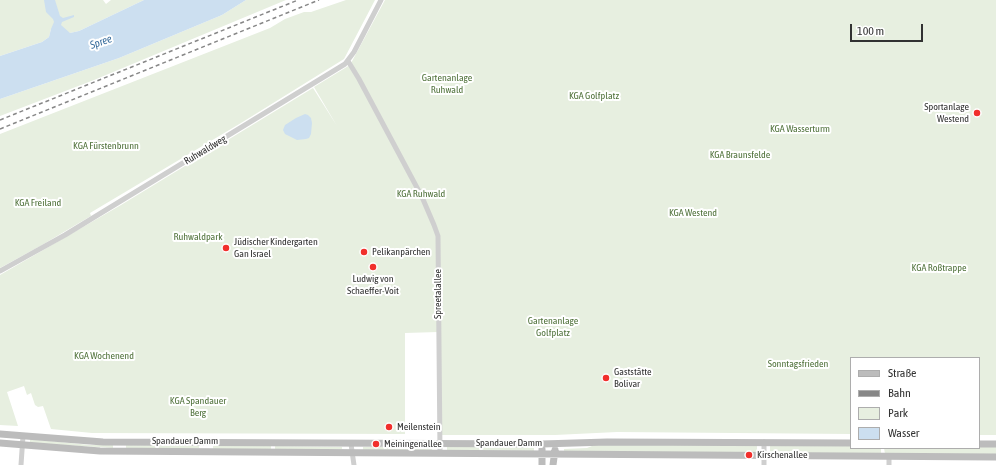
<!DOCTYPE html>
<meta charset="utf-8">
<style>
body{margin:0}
#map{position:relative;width:996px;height:465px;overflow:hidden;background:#fff;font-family:"Asap Condensed",sans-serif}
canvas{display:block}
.legend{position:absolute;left:850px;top:357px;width:130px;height:92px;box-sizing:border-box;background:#fff;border:1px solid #adadad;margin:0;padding:5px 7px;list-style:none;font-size:12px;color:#323232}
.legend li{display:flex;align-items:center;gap:8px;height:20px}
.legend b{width:20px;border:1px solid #adadad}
.scale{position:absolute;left:850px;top:24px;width:73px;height:18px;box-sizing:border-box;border:2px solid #323232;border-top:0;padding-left:5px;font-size:12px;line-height:14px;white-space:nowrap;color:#323232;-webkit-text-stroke:3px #fff;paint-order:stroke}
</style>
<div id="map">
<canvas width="996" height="465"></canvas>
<ul class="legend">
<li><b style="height:5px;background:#bcbcbc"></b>Straße</li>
<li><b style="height:5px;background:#878787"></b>Bahn</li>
<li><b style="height:11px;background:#e7efe0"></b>Park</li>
<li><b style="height:11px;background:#ccdff0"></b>Wasser</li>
</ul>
<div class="scale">100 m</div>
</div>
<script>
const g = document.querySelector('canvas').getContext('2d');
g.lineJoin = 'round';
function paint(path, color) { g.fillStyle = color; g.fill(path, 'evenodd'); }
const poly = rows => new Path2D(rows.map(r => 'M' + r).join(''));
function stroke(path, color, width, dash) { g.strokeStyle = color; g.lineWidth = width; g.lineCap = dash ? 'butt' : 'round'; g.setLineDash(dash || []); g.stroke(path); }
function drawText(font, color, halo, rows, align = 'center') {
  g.font = font + ' "Asap Condensed",sans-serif'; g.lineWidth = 4; g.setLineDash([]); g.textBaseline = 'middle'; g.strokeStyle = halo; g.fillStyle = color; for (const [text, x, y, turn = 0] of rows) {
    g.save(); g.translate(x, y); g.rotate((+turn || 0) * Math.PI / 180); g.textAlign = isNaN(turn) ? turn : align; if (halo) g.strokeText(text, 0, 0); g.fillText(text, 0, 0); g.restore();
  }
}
paint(poly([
 [0,0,103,0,106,4,111,0,144,0,79,31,70,33,51,29,49,37,42,42,0,56],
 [246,0,286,0,94,80,0,116,0,99,119,58,222,15],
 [346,0,375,0,344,59,241,123,90,213,91,216,79,223,42,245,0,268,0,134,270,28,285,19,304,12,311,12],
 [385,0,996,0,996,435,979,435,979,358,851,358,851,434,617,432,555,435,440,435,438,332,405,333,405,434,92,433,51,429,43,406,38,407,35,405,31,393,27,395,24,386,7,392,18,426,0,425,0,275,121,205,313,88,337,126,314,87,350,65],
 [30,439,90,445,113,445,113,448,30,443],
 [597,444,757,445,757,453,564,451,564,449,587,448],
 [126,445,199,446,199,448,126,448],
 [770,445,851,446,851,448,881,448,881,454,770,453],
 [213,446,271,446,271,449,213,449],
 [275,446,342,447,342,449,275,449],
 [363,447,432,447,432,450,363,450],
 [447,447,534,447,534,451,447,450],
 [979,447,996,447,996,455,885,454,884,448,979,448]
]), '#e7efe0');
paint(poly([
 [44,0,55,0,60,16,63,18,74,15,74,17,62,22,61,25,70,33,79,31,144,0,246,0,222,15,119,58,0,99,0,56,42,42,49,37,51,29,54,22,53,19,46,12],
 [305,114,308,115,311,118,312,123,311,134,309,138,306,139,297,140,285,134,283,130,285,125,296,118]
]), '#ccdff0');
stroke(poly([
 [348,61,359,79,422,197,434,225,438,236,440,453],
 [0,271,65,235,345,64,354,52,381,0],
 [764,442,764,465],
 [351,444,354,465],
 [21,465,23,436],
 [889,465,889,457]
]), '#cfcfcf', 5);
stroke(poly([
 [0,434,103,442,542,444,607,442,851,443],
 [0,443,100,451,996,457],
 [979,444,996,444],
 [542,449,542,465],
 [553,465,555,450]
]), '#bcbcbc', 7);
stroke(poly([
 [0,120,298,0],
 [0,129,319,0]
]), '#878787', 1.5, [4, 3]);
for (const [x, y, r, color] of [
 [977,113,4,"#f12f2c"],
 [226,248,4,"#f12f2c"],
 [364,252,4,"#f12f2c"],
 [373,267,4,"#f12f2c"],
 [606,378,4,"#f12f2c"],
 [389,427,4,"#f12f2c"],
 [376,444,4,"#f12f2c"],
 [749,455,4,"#f12f2c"]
]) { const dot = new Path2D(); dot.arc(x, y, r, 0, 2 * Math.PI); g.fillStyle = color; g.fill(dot); stroke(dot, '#fff', 1.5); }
drawText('10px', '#50723b', '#fff', [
 ["Gartenanlage",447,78],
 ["Ruhwald",447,90],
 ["KGA Golfplatz",594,96],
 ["KGA Wasserturm",800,129],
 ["KGA Fürstenbrunn",106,146],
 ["KGA Braunsfelde",740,155],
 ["KGA Ruhwald",421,194],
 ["KGA Freiland",38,203],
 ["KGA Westend",693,213],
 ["Ruhwaldpark",198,237],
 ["KGA Roßtrappe",939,268],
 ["Gartenanlage",553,321],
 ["Golfplatz",553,333],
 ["KGA Wochenend",104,356],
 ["Sonntagsfrieden",798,364],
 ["KGA Spandauer",198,401],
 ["Berg",198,413]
]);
drawText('10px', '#323232', '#fff', [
 ["Sportanlage",969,107,"right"],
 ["Westend",969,119,"right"],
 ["Jüdischer Kindergarten",234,242],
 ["Gan Israel",234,254],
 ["Pelikanpärchen",372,252],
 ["Ludwig von",373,279,"center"],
 ["Schaeffer-Voit",373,291,"center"],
 ["Gaststätte",614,372],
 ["Bolivar",614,384],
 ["Meilenstein",397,427],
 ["Meiningenallee",384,444],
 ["Kirschenallee",757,455]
], 'left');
drawText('10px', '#323232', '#fff', [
 ["Ruhwaldweg",205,150,-31],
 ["Spreetalallee",438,294,-90],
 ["Spandauer Damm",185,441],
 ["Spandauer Damm",509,443]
]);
drawText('italic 11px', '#396d9c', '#fff', [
 ["Spree",101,42,-19]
]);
</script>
